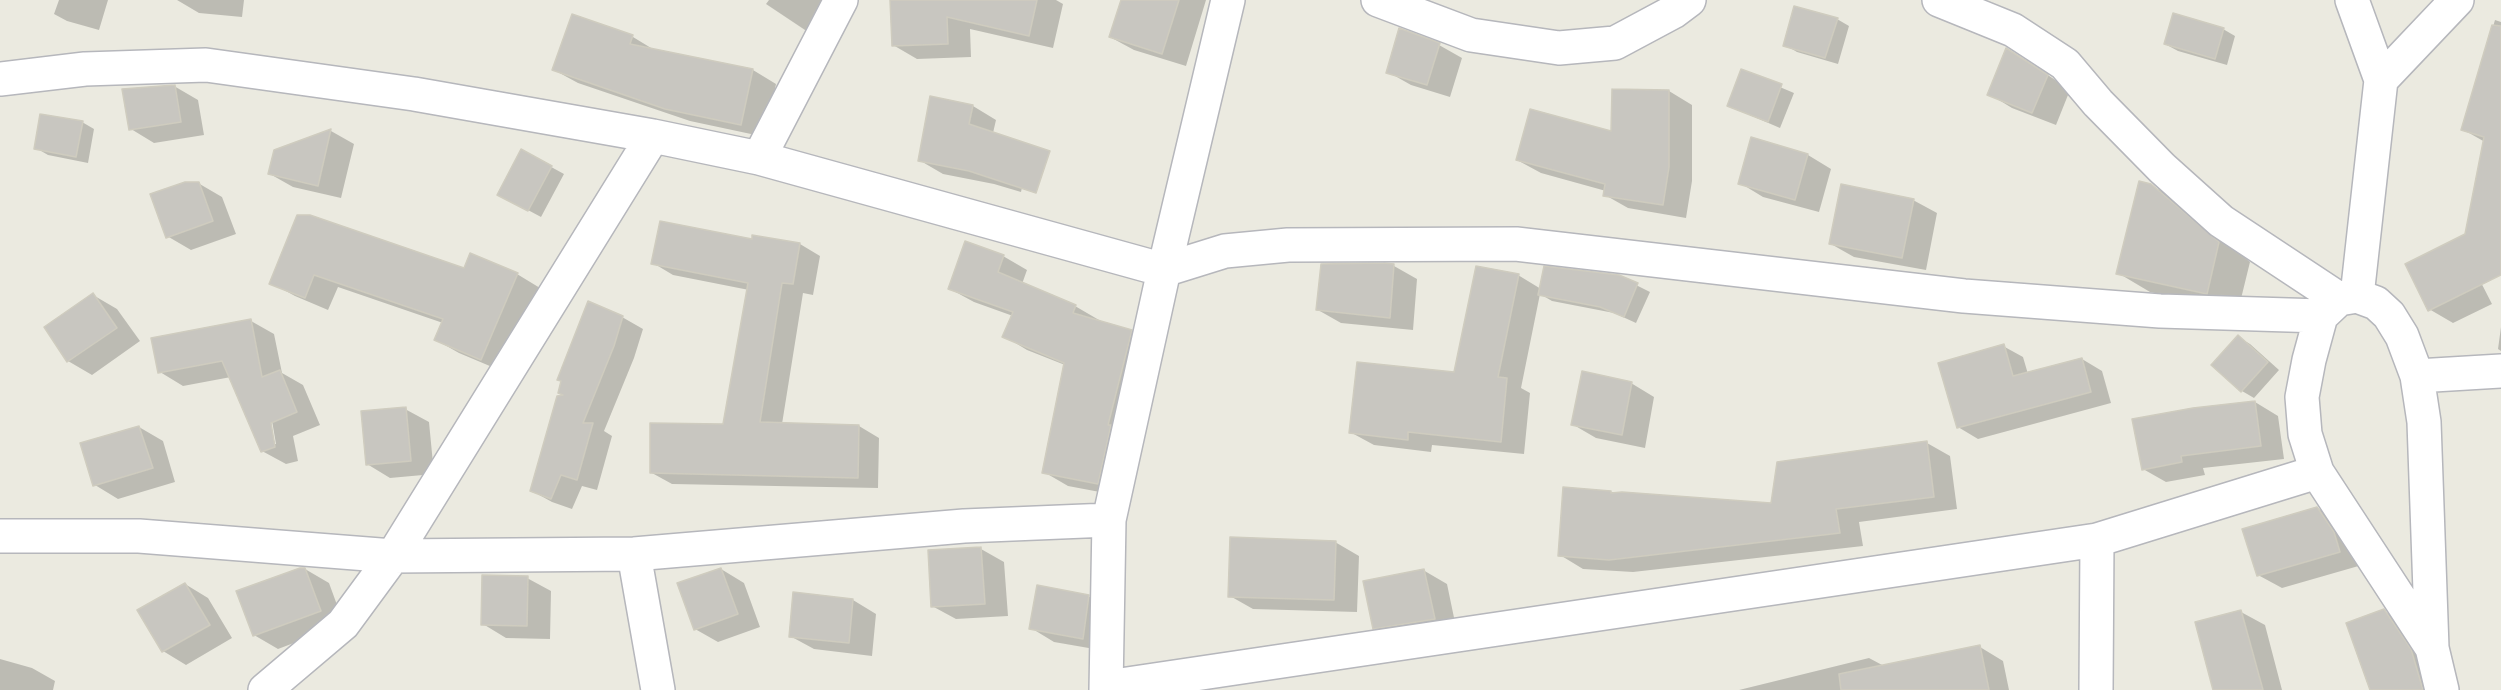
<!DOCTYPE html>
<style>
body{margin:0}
canvas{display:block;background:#ebeae0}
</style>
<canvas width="2501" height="690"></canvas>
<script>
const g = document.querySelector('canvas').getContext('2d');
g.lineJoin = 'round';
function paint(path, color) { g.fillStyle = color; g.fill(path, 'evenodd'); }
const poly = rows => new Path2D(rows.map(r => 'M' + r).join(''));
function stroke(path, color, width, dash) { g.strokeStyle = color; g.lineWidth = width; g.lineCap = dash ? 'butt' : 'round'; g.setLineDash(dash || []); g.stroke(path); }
paint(poly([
 [59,0,108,0,99,30,67,21,54,14],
 [177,0,244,0,242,17,199,13],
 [769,0,845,0,817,38,766,4],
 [892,0,1056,0,1063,4,1053,48,970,29,971,57,917,59,893,45],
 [1122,0,1206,0,1186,66,1134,50,1110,37],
 [573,16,633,37,656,51,753,70,776,84,765,137,690,121,578,83,554,70],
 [1837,19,1849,26,1838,64,1797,52,1785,45],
 [2495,20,2501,22,2501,255,2485,142,2462,129],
 [2223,29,2235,36,2227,65,2178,51,2165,44],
 [1439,45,1462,58,1450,97,1411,85,1388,72],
 [2030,63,2070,90,2056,125,2012,108,1989,94],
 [1742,71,1794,93,1780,128,1729,106],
 [174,86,198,100,204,135,154,143,131,129],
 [1669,91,1692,105,1692,181,1686,218,1628,208,1605,195,1606,191,1541,173,1517,160,1613,133],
 [973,106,996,120,993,133,1030,151,1021,192,994,184,943,174,919,160],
 [82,122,94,129,88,163,48,155,36,148],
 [331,131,354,144,341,198,293,187,270,174,275,151],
 [1752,139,1808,155,1831,169,1819,212,1763,197,1740,183],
 [522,151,564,174,541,217,511,201],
 [198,183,222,197,236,234,191,250,167,236],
 [2151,185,2183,204,2250,262,2238,311,2150,292,2118,273],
 [1913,200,1937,213,1926,270,1854,257,1831,244],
 [298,217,465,270,517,274,540,288,504,372,459,353,436,340,443,323,338,287,328,310,295,296,271,283],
 [753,241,800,244,820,256,813,295,803,293,782,424,859,426,879,438,878,488,672,484,652,473,725,426,749,290,673,275,653,263],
 [1003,256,1027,270,1022,284,1075,306,1099,320,1098,322,1131,332,1154,345,1121,496,1068,486,1044,472,1065,365,1027,350,1004,336,1013,316,974,302,950,289],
 [2469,259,2492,304,2453,323,2429,309],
 [1322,265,1394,266,1417,279,1413,330,1341,323,1318,310],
 [1518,275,1541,289,1618,276,1650,292,1636,323,1614,313,1552,301,1540,294,1521,388,1530,393,1524,454,1432,445,1431,452,1374,445,1350,432,1456,374],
 [93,295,117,309,140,341,92,375,68,361,46,327],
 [622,317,643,329,634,358,604,431,612,436,597,490,582,486,572,509,552,502,532,491,567,397],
 [251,321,274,334,282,373,303,385,320,425,293,436,298,461,286,464,262,451,231,377,183,386,160,372],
 [271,415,276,444,275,444,268,416],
 [2501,327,2501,351,2498,349],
 [2238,337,2250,344,2279,370,2254,398,2242,391,2213,365],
 [2003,346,2023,357,2028,374,2082,359,2102,371,2111,403,1978,439,1958,427],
 [1631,383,1654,397,1645,448,1596,438,1572,424],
 [2255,402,2278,416,2284,459,2203,468,2205,475,2166,482,2143,469],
 [405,409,429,422,434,474,390,478,367,464],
 [139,427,163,441,175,482,118,499,95,485,82,444],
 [1927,443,1950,456,1957,509,1859,522,1863,546,1633,572,1583,569,1560,555,1611,492,1773,504],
 [2317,508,2341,522,2362,565,2282,588,2258,575],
 [1335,542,1359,556,1357,612,1253,609,1230,596],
 [981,549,1004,562,1008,616,956,619,932,606],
 [305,569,329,583,344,624,278,649,254,635],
 [721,569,744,583,760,627,718,642,695,629],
 [1423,570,1447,584,1457,632,1398,641,1374,628],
 [527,578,551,591,550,639,506,638,483,624],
 [185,584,208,598,232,638,186,665,163,651],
 [1088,596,1112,610,1106,651,1054,642,1031,628],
 [853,600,876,614,872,656,814,649,790,636],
 [2384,611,2408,624,2441,690,2372,690],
 [2241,612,2265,625,2282,690,2214,690],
 [1980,647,2003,661,2009,690,1739,690,1869,658,1884,666],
 [0,659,32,668,55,681,53,690,0,690]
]), '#0003');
const building = poly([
 [890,0,1037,0,1029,36,947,17,948,44,892,46,890,0],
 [1121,0,1179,0,1162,54,1109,37,1121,0],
 [1794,6,1838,18,1825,58,1783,46,1794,6],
 [2173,13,2224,28,2215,59,2164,44,2173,13],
 [572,14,633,35,630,44,753,69,741,125,665,109,552,70,572,14],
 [2492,25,2501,26,2501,275,2428,311,2405,264,2465,234,2484,137,2461,130,2492,25],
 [1399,28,1440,43,1427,85,1386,73,1399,28],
 [2006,48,2048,75,2032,113,1987,95,2006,48],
 [1741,69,1782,84,1768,122,1727,106,1741,69],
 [175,85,181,122,129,130,122,89,175,85],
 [1612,89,1669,90,1669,167,1663,205,1603,196,1605,184,1516,160,1530,109,1611,131,1612,89],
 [930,96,973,105,969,124,1050,151,1036,193,969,171,918,161,930,96],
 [40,114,83,121,76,157,34,149,40,114],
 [331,129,318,186,268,174,274,150,331,129],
 [1751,137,1808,154,1795,200,1738,184,1751,137],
 [521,149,552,166,528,211,497,195,521,149],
 [2139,181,2151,184,2219,242,2207,294,2116,274,2139,181],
 [185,182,199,182,213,221,166,238,150,194,185,182],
 [1841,184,1914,199,1902,258,1829,244,1841,184],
 [297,215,310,215,464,268,470,253,518,273,481,360,434,340,443,319,314,275,305,298,269,284,297,215],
 [660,221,752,239,752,235,800,243,793,284,782,283,760,422,859,425,858,478,650,473,650,423,723,424,748,283,651,264,660,221],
 [965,241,1004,255,998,272,1076,305,1073,313,1132,330,1108,425,1111,425,1098,484,1042,473,1064,363,1002,337,1013,312,948,289,965,241],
 [1384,263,1394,264,1390,318,1316,310,1321,264,1384,263],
 [1476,266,1519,274,1498,377,1507,378,1501,442,1408,432,1408,440,1349,433,1357,362,1454,372,1476,266],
 [1544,266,1619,275,1638,283,1624,317,1600,307,1538,295,1544,266],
 [93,293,117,328,67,362,44,327,93,293],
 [588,301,623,316,614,346,583,423,593,423,577,480,561,475,551,499,530,491,557,396,563,395,558,393,561,381,557,380,588,301],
 [251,319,262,377,280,370,297,412,271,423,275,447,261,452,222,361,158,373,151,338,251,319],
 [2238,335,2268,362,2241,392,2211,365,2238,335],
 [2004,344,2013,376,2082,358,2091,392,1957,428,1938,363,2004,344],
 [1582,371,1632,382,1622,435,1571,425,1582,371],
 [2255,401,2261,446,2181,456,2182,462,2142,470,2132,419,2193,408,2255,401],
 [406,407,411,461,366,465,361,411,406,407],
 [139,426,153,468,93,486,80,443,139,426],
 [1927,441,1934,497,1836,509,1840,533,1609,560,1558,556,1563,487,1611,491,1611,493,1622,492,1771,503,1777,462,1927,441],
 [2317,507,2334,532,2340,552,2257,576,2242,529,2317,507],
 [1230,537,1336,541,1334,600,1228,597,1230,537],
 [981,547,985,604,931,607,928,550,981,547],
 [300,568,305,568,321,611,253,636,236,591,300,568],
 [721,568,738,614,694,630,677,583,721,568],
 [1424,569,1435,619,1373,629,1363,581,1424,569],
 [482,575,528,576,527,626,481,625,482,575],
 [185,583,210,625,162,652,137,610,185,583],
 [1037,585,1089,595,1083,639,1029,629,1037,585],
 [793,592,853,599,849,643,789,637,793,592],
 [2384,609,2411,649,2423,690,2370,690,2346,623,2384,609],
 [2241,610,2263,690,2213,690,2195,622,2241,610],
 [1980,645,1989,690,1841,690,1839,674,1980,645]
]);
paint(building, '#c8c6c0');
stroke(building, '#cfccbf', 1.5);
const minor = poly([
 [1378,0,1471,35,1559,48,1615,43,1673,12,1689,0],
 [1939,0,2013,30,2065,64,2098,103,2162,168,2221,221,2339,299],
 [2352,0,2381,80],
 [0,79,85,69,206,65,414,94,653,136,759,158,1164,270,1225,251,1288,245,1516,244,1964,296,2160,311,2321,316],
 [759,158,841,0],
 [2357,296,2381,80,2457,0],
 [2417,376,2501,371],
 [0,536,139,536,393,556,634,554,964,526,1109,520],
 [634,554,658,690],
 [2432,648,2317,472,2305,434,2302,397,2309,360,2321,316,2339,299,2357,296,2376,303,2389,315,2402,336,2417,376,2424,422,2432,648,2442,690],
 [1107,687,2097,540,2317,472],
 [265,690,343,624,393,556,653,136],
 [1106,690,1109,520,1164,270,1228,0],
 [2096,690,2097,540]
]);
stroke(minor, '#b6b7bc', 36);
stroke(minor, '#fff', 33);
</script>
